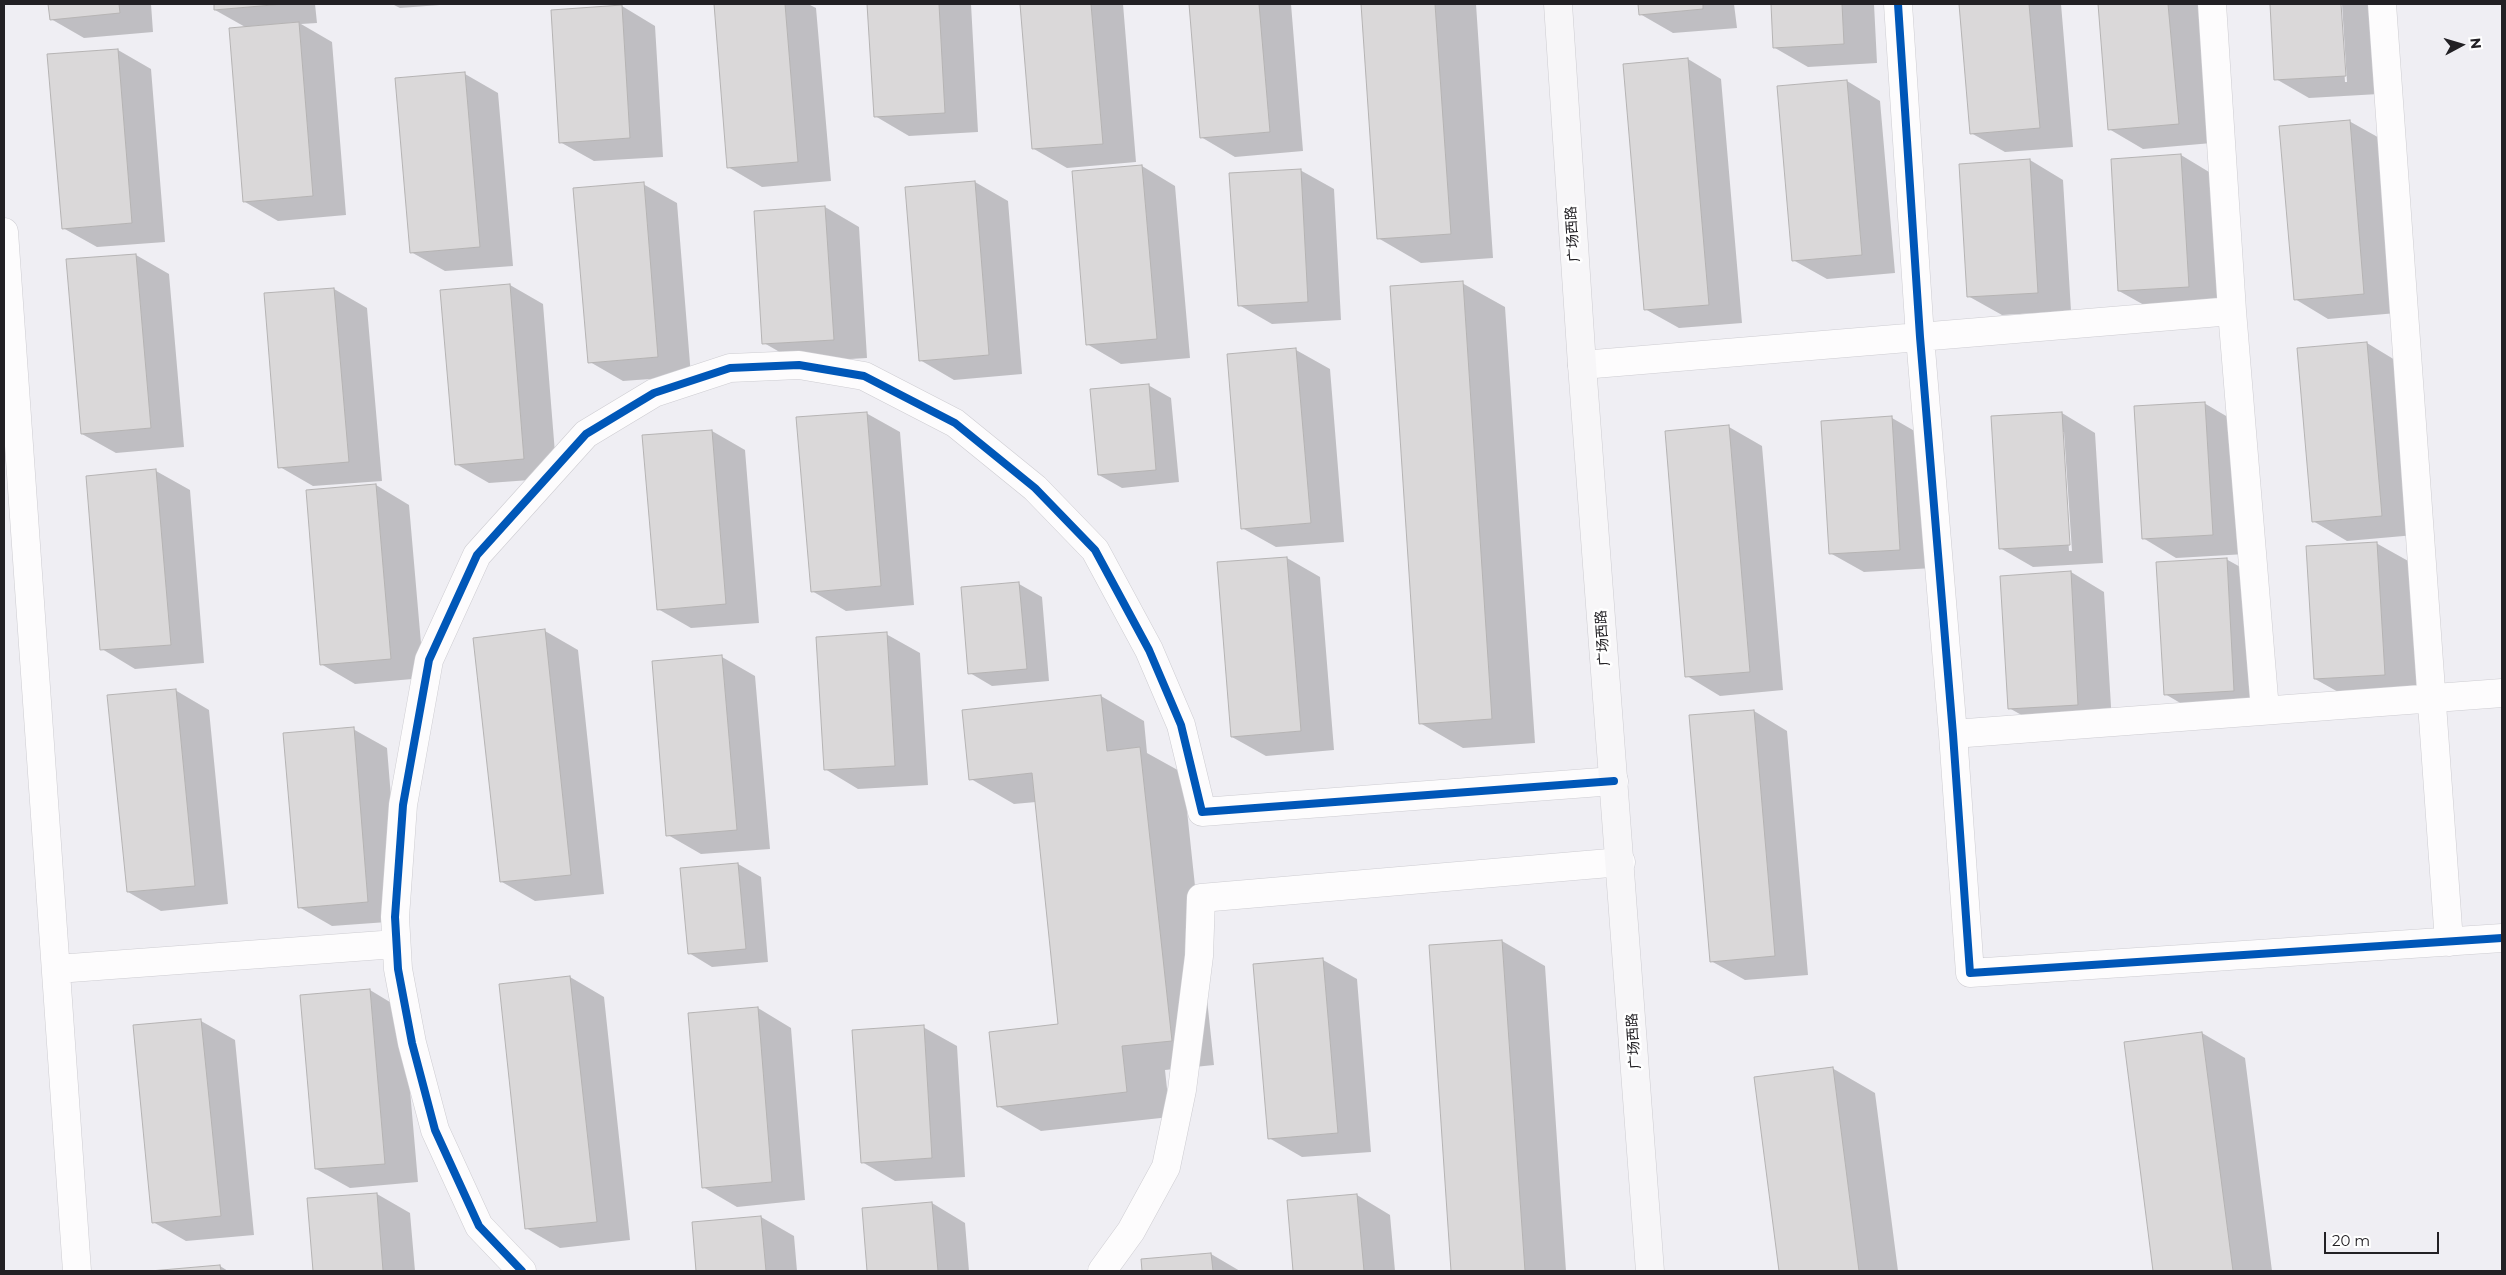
<!DOCTYPE html>
<meta charset="utf-8">
<style>
body{margin:0}
#map{position:relative;width:2506px;height:1275px;overflow:hidden;background:#efeef3;font-family:Montserrat,sans-serif}
canvas{display:block}
.frame{position:absolute;inset:0;border:5px solid #222024;pointer-events:none}
.north{position:absolute;left:2436px;top:20px;width:50px;height:50px;-webkit-text-stroke:4px #fff;paint-order:stroke;rotate:84deg;font-size:14px;font-weight:700;line-height:20px;text-align:center;color:#222024}
.north::after{content:'';display:block;margin:auto;width:18px;height:22px;background:#222024;clip-path:polygon(50% 0,100% 100%,50% 72%,0 100%)}
.scale{position:absolute;left:2324px;top:1232px;width:115px;height:22px;box-sizing:border-box;border:2px solid #222024;border-top:0;padding-left:6px;font-size:15px;line-height:18px;white-space:nowrap;color:#222024;-webkit-text-stroke:4px #fff;paint-order:stroke}
</style>
<div id="map">
<canvas width="2506" height="1275"></canvas>
<div class="frame"></div>
<div class="north">N</div>
<div class="scale">20 m</div>
</div>
<script>
const g = document.querySelector('canvas').getContext('2d');
g.lineJoin = 'round';
function paint(path, color) { g.fillStyle = color; g.fill(path, 'evenodd'); }
const poly = rows => new Path2D(rows.map(r => 'M' + r).join(''));
function stroke(path, color, width, dash) { g.strokeStyle = color; g.lineWidth = width; g.lineCap = dash ? 'butt' : 'round'; g.setLineDash(dash || []); g.stroke(path); }
function drawText(font, color, halo, rows, align = 'center') {
  g.font = font + ' Montserrat,"Noto Sans SC",sans-serif'; g.lineWidth = 5; g.setLineDash([]); g.textBaseline = 'middle'; g.strokeStyle = halo; g.fillStyle = color; for (const [text, x, y, turn = 0] of rows) {
    g.save(); g.translate(x, y); g.rotate((+turn || 0) * Math.PI / 180); g.textAlign = isNaN(turn) ? turn : align; if (halo) g.strokeText(text, 0, 0); g.fillText(text, 0, 0); g.restore();
  }
}
paint(poly([
 [49,4,151,4,153,32,84,38,51,19],
 [215,4,315,4,317,23,301,24,332,42,346,215,278,221,245,202,247,28,215,10],
 [392,4,453,4,400,8],
 [555,4,577,4,558,5],
 [715,4,808,4,816,8,831,181,762,187,728,167],
 [868,4,971,4,978,132,909,136,875,116],
 [1022,4,1123,4,1136,162,1067,168,1034,149],
 [1190,4,1291,4,1303,151,1235,157,1201,137],
 [1362,4,1476,4,1493,258,1421,263,1378,238],
 [1639,4,1734,4,1737,28,1673,33,1640,14],
 [1772,4,1874,4,1877,63,1808,67,1775,48],
 [1960,4,2061,4,2073,147,2005,152,1971,133],
 [2099,4,2200,4,2212,143,2143,149,2109,129],
 [2271,4,2340,4,2345,82,2347,82,2342,4,2373,4,2379,94,2309,98,2276,79],
 [622,6,655,26,663,157,594,161,560,142],
 [118,50,151,69,165,242,97,247,63,228],
 [1688,59,1721,79,1742,323,1679,328,1645,309],
 [465,74,498,93,513,266,445,271,411,252],
 [1847,81,1880,101,1895,273,1827,279,1793,260],
 [2349,121,2383,140,2397,313,2328,319,2295,299],
 [2181,155,2214,175,2222,305,2153,310,2119,291],
 [2030,160,2063,180,2071,311,2002,315,1968,296],
 [1142,166,1175,186,1190,358,1121,364,1087,344],
 [1300,170,1334,189,1341,320,1272,324,1239,305],
 [975,182,1008,201,1022,374,954,380,920,360],
 [643,184,677,203,691,376,623,381,590,362],
 [825,207,859,227,867,358,797,362,764,343],
 [136,255,169,274,184,447,116,453,82,434],
 [1462,283,1505,307,1535,743,1463,748,1420,723],
 [510,285,543,304,557,478,489,483,456,464],
 [334,289,367,308,382,481,313,486,280,467],
 [2367,343,2400,363,2415,535,2347,541,2313,521],
 [1296,350,1330,369,1344,542,1276,547,1242,528],
 [1148,385,1171,398,1179,482,1122,488,1099,475],
 [2204,403,2238,423,2246,554,2176,558,2143,538],
 [866,413,900,432,914,605,846,611,812,591],
 [2062,413,2095,433,2103,563,2033,567,2000,548],
 [2062,432,2064,432,2072,551,2069,551],
 [1892,418,1925,437,1933,568,1864,572,1830,553],
 [1729,427,1762,446,1783,690,1720,696,1687,676],
 [712,431,745,450,759,623,691,628,658,609],
 [156,471,190,490,204,663,135,669,102,649],
 [376,485,409,505,424,678,355,684,321,664],
 [2376,543,2410,562,2418,693,2349,698,2315,679],
 [1287,558,1320,577,1334,750,1266,756,1232,737],
 [2226,559,2260,578,2267,709,2199,714,2165,694],
 [2071,572,2104,592,2112,723,2043,727,2009,708],
 [1019,584,1042,597,1049,681,992,686,970,673],
 [545,631,578,650,604,894,535,901,502,882],
 [886,634,920,653,928,785,858,789,825,769],
 [722,657,755,676,770,849,701,854,668,835],
 [175,690,209,710,228,904,161,911,128,892],
 [1101,696,1144,721,1147,753,1183,773,1214,1065,1165,1070,1170,1117,1041,1131,998,1106,1060,1025,1036,802,1014,804,971,779],
 [1754,711,1787,731,1808,975,1745,980,1711,961],
 [353,729,387,748,401,921,332,926,299,907],
 [738,864,761,877,768,962,712,967,689,953],
 [1502,941,1545,966,1566,1271,1452,1271,1430,946],
 [1323,960,1357,979,1371,1152,1302,1157,1269,1138],
 [570,977,604,997,630,1240,560,1248,526,1228],
 [370,990,403,1010,418,1182,350,1188,316,1169],
 [758,1008,791,1028,805,1200,737,1207,703,1187],
 [201,1021,235,1040,254,1235,186,1241,153,1222],
 [923,1027,957,1046,965,1177,895,1181,862,1162],
 [2202,1033,2245,1058,2272,1271,2154,1271,2126,1043],
 [1832,1068,1875,1093,1898,1271,1780,1271,1756,1078],
 [377,1194,410,1213,415,1271,314,1271,308,1200],
 [1357,1195,1390,1215,1395,1271,1294,1271,1288,1201],
 [932,1203,965,1223,969,1271,868,1271,863,1210],
 [761,1217,794,1236,797,1271,697,1271,693,1223],
 [1211,1254,1240,1271,1143,1271,1142,1260],
 [220,1266,228,1271,160,1271]
]), '#0003');
const building = poly([
 [48,4,119,4,120,13,50,20,48,4],
 [214,4,284,4,214,10,214,4],
 [714,4,785,4,798,162,727,168,714,4],
 [867,4,939,4,945,113,874,117,867,4],
 [1020,4,1091,4,1103,144,1032,149,1020,4],
 [1189,4,1259,4,1270,132,1200,138,1189,4],
 [1361,4,1435,4,1451,234,1377,239,1361,4],
 [1638,4,1703,4,1703,9,1639,15,1638,4],
 [1771,4,1842,4,1844,44,1773,48,1771,4],
 [1959,4,2029,4,2040,128,1970,134,1959,4],
 [2098,4,2168,4,2179,124,2108,130,2098,4],
 [2270,4,2341,4,2346,76,2274,80,2270,4],
 [622,5,630,138,559,143,551,10,622,5],
 [299,22,313,196,243,202,229,28,299,22],
 [118,49,132,223,62,229,47,54,118,49],
 [1688,58,1709,305,1644,310,1623,64,1688,58],
 [465,72,480,247,410,253,395,78,465,72],
 [1847,80,1862,255,1792,261,1777,86,1847,80],
 [2350,120,2364,294,2294,300,2279,126,2350,120],
 [2181,154,2189,287,2118,291,2111,159,2181,154],
 [2030,159,2038,293,1967,297,1959,164,2030,159],
 [1142,165,1157,339,1086,345,1072,171,1142,165],
 [1301,169,1308,302,1238,306,1229,173,1301,169],
 [975,181,989,355,919,361,905,187,975,181],
 [644,182,658,357,588,363,573,188,644,182],
 [825,206,834,340,762,344,754,211,825,206],
 [136,254,151,428,81,434,66,259,136,254],
 [1463,281,1492,719,1419,724,1390,286,1463,281],
 [510,284,524,459,455,465,440,290,510,284],
 [334,288,349,462,278,468,264,293,334,288],
 [2367,342,2382,516,2312,522,2297,348,2367,342],
 [1296,348,1311,523,1241,529,1227,354,1296,348],
 [1149,384,1156,470,1098,475,1090,389,1149,384],
 [2205,402,2213,535,2142,539,2134,406,2205,402],
 [867,412,881,586,811,592,796,417,867,412],
 [2062,412,2070,545,1999,549,1991,416,2062,412],
 [1892,416,1900,550,1829,554,1821,421,1892,416],
 [1729,425,1750,672,1685,677,1665,431,1729,425],
 [712,430,726,604,657,610,642,435,712,430],
 [156,469,171,645,100,650,86,476,156,469],
 [376,484,391,659,320,665,306,490,376,484],
 [2377,542,2385,675,2314,679,2306,546,2377,542],
 [1287,557,1301,731,1231,737,1217,562,1287,557],
 [2227,558,2234,691,2164,695,2156,562,2227,558],
 [2071,571,2078,705,2008,709,2000,576,2071,571],
 [1019,582,1027,669,968,674,961,587,1019,582],
 [545,629,571,875,500,882,473,638,545,629],
 [887,632,895,766,824,770,816,637,887,632],
 [722,655,737,830,666,836,652,661,722,655],
 [176,689,195,886,127,892,107,695,176,689],
 [1101,695,1107,751,1140,747,1172,1041,1122,1046,1127,1092,997,1107,989,1032,1058,1024,1032,773,969,780,962,710,1101,695],
 [1754,710,1775,956,1710,962,1689,715,1754,710],
 [354,727,368,902,298,908,283,733,354,727],
 [738,863,746,949,688,954,680,868,738,863],
 [1502,940,1525,1271,1451,1271,1429,945,1502,940],
 [1323,958,1338,1133,1268,1139,1253,964,1323,958],
 [570,976,597,1222,525,1229,499,984,570,976],
 [370,989,385,1164,315,1169,300,995,370,989],
 [758,1007,772,1182,702,1188,688,1013,758,1007],
 [201,1019,221,1216,152,1223,133,1025,201,1019],
 [924,1025,932,1158,861,1163,852,1030,924,1025],
 [2202,1032,2233,1271,2153,1271,2124,1042,2202,1032],
 [1833,1067,1859,1271,1779,1271,1754,1077,1833,1067],
 [377,1193,383,1271,313,1271,307,1198,377,1193],
 [1357,1194,1364,1271,1293,1271,1287,1200,1357,1194],
 [932,1202,938,1271,867,1271,862,1208,932,1202],
 [761,1216,766,1271,696,1271,692,1222,761,1216],
 [1211,1253,1213,1271,1142,1271,1141,1259,1211,1253],
 [220,1265,221,1271,150,1271,220,1265]
]);
paint(building, '#dad8d9');
stroke(building, '#b5b3b3', 1);
const minor = poly([
 [1898,4,1920,337,1953,734,1970,973,2502,938],
 [2212,4,2232,311,2265,710],
 [2382,4,2449,942],
 [4,232,77,1271],
 [1582,365,2232,311],
 [1953,734,2502,693],
 [57,969,396,944],
 [522,1271,479,1226,435,1130,412,1043,398,969,395,917,403,805,429,660,477,555,586,434,654,393,730,368,799,365,864,376,955,423,1035,488,1095,550,1149,650,1181,725,1202,812,1614,781],
 [1102,1271,1131,1231,1166,1167,1182,1090,1199,956,1201,898,1621,862]
]);
const secondary = poly([
 [1558,4,1582,365,1650,1271]
]);
stroke(minor, '#cdccd1', 29);
stroke(secondary, '#cdccd1', 29);
stroke(minor, '#fdfcfd', 28);
stroke(secondary, '#f7f6f8', 28);
stroke(poly([
 [1898,4,1920,337,1953,734,1970,973,2502,938],
 [522,1271,479,1226,435,1130,412,1043,398,969,395,917,403,805,429,660,477,555,586,434,654,393,730,368,799,365,864,376,955,423,1035,488,1095,550,1149,650,1181,725,1202,812,1614,781]
]), '#0057b8', 8);
drawText('14px', '#222024', '#fff', [
 ["广场西路",1573,234,-94],
 ["广场西路",1603,638,-94],
 ["广场西路",1634,1041,-94]
]);
</script>
